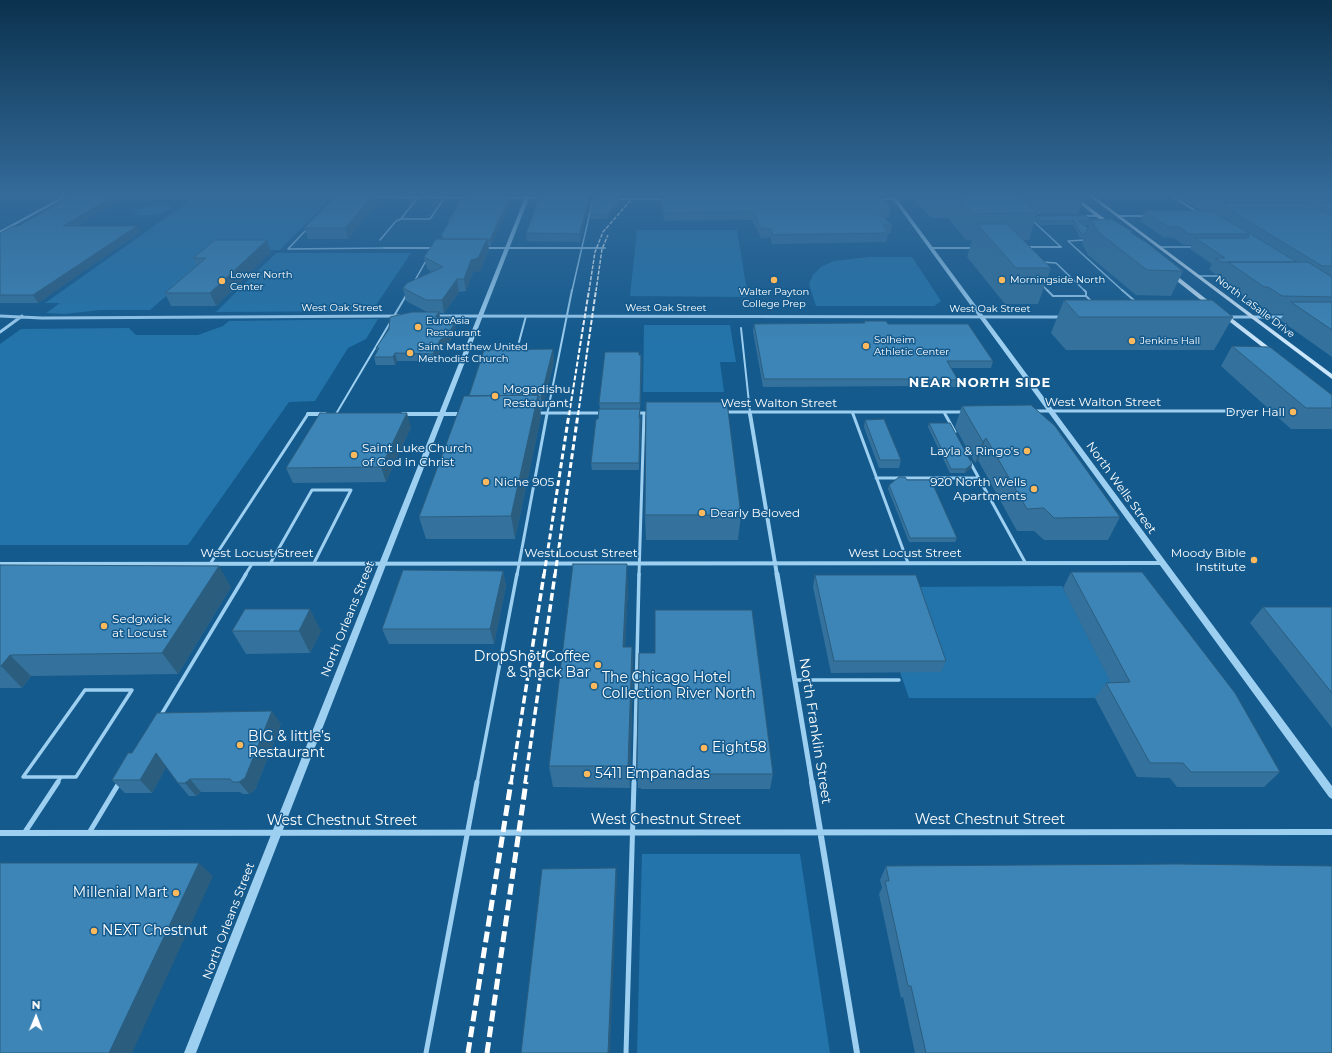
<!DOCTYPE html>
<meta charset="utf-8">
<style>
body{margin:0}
#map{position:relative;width:1332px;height:1053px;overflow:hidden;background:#145a8d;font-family:Montserrat,sans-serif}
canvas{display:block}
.north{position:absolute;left:16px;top:997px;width:40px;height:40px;-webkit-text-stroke:3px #145a8d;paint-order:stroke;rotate:1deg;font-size:11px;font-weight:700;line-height:16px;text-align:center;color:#fff}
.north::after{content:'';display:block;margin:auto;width:14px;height:18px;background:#fff;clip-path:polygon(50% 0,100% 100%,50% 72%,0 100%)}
</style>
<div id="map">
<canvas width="1332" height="1053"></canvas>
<div class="north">N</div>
</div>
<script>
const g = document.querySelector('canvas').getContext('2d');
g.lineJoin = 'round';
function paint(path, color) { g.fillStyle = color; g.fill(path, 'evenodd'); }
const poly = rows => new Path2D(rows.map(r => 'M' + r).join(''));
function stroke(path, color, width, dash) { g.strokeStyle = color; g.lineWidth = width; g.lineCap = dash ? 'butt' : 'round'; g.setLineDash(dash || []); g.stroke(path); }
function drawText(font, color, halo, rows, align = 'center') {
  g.font = font + ' Montserrat,sans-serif'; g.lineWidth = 3; g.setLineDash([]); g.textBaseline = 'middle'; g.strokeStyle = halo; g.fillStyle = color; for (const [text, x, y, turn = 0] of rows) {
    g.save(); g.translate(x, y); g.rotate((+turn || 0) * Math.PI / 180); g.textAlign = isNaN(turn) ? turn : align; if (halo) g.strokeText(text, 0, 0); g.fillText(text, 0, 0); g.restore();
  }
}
paint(poly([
 [198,195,515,195,335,195,280,250,220,250,150,310,100,310,65,314,46,313,60,303,45,303],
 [161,204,169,205,171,208,162,213,149,215,138,215,134,212,143,207],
 [637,230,737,230,748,297,630,296],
 [276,253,411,253,372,311,216,312],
 [869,257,912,257,941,301,934,306,816,306,809,284,813,275,821,267,834,261],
 [378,319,366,339,348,348,315,401,289,402,188,545,0,545,0,344,21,329,129,328,136,335,198,335,223,326,229,321],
 [644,325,730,325,736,362,720,362,724,392,643,392],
 [1062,586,1119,698,909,698,900,672,912,587],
 [642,854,800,854,830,1053,637,1053]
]), '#2374aa');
stroke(poly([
 [155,195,178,195],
 [1170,195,1199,213],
 [418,197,401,219,430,219,445,197],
 [1032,220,1061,247],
 [449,222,464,198],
 [380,240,396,221,401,219],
 [1085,240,1068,241,1123,291],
 [1159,247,1195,247],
 [288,249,384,248],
 [288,249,307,229],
 [1042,262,1056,263,1085,291],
 [1198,276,1224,276],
 [414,282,427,259],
 [1042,285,1048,291],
 [572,291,593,199]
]), '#9dcff1', 1.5);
stroke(poly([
 [1047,290,1053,296,1086,296],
 [1084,290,1086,292,1086,296,1092,302],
 [1122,290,1136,302],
 [741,328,750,412],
 [519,342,526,316],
 [852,412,853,415],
 [944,412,945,415],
 [336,414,407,294],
 [547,415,572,290],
 [644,415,644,413]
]), '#9dcff1', 2);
stroke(poly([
 [853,414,908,563],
 [945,414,955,432],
 [970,462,1025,562],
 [876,478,979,478],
 [210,564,308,414],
 [270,564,312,490,351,490,314,563],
 [245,575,252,564],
 [517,575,547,414],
 [639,575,644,414]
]), '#9dcff1', 3);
stroke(poly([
 [795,680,899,680],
 [85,690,132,690,76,777,23,777,85,690],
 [161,715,246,574],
 [57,783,61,777],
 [477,783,517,574],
 [634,783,639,574]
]), '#9dcff1', 3.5);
stroke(poly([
 [25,832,58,782],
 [89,833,119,783],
 [426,1053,477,782],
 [626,1053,634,782]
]), '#9dcff1', 5);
stroke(poly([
 [376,197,541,198],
 [614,199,665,199],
 [878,199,895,199],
 [1081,216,1097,216],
 [1118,216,1148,216],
 [0,232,68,195],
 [1027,247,1061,247],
 [384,248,435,248],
 [484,248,605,248],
 [931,248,974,248]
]), '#9dcff1', 2);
stroke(poly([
 [0,316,42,318,399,316],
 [434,316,1061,317],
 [1228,317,1285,317],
 [0,332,22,316],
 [1033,411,1251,411],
 [723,412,965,412],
 [750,412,750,415],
 [535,413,603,413],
 [635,413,651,413],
 [308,414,325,414],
 [403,414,463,414]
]), '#9dcff1', 3);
stroke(poly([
 [308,414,325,414],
 [403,414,463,414],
 [750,414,777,575],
 [0,564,1162,563]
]), '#9dcff1', 4);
stroke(poly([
 [777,574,812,783]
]), '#9dcff1', 5);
stroke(poly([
 [812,782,857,1053],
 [0,833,1332,832]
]), '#9dcff1', 6);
paint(poly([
 [526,195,530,195,196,1053,184,1053,526,195],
 [890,195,894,195,1332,786,1332,799,1329,797,890,195]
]), '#9dcff1');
paint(poly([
 [1069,195,1073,195,1112,224,1112,226,1108,226,1069,195],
 [1088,195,1092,195,1332,374,1332,379,1088,195],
 [1168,272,1172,272,1215,306,1215,308,1211,308,1168,274,1168,272],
 [1221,313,1225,313,1274,351,1274,353,1270,353,1221,315,1221,313]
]), '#cce7fb');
stroke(poly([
 [589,291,595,252,603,232,635,195],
 [596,291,602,249,608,235]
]), '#fff', 1.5, [4, 1.5]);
stroke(poly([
 [569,415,589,290],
 [578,415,596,290]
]), '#fff', 2, [5, 2]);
stroke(poly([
 [544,575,569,414],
 [555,575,578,414]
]), '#fff', 3, [6, 3]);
stroke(poly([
 [511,783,544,574],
 [525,783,555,574]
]), '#fff', 3.5, [8, 3.5]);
stroke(poly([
 [468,1053,511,782],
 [487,1053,526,782]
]), '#fff', 5, [11, 5]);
paint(poly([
 [74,195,128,195,77,226,137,226,140,232,38,303,0,303,0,233,18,226],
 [538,195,620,195,619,196,618,207,607,219,591,219,590,214,595,195,590,195,590,200,580,242,527,241,526,233,535,209,535,204],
 [910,195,1085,195,1078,214,1037,214,1037,216,1091,220,1132,234,1183,271,1171,296,1136,295,1088,255,1082,243,1084,238,1080,238,1073,225,1040,225,1035,221,1029,240,1023,240,1051,268,1038,304,1005,304,967,257,972,240,966,240,948,218,931,218],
 [1084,225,1089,225,1088,228],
 [1175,195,1332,195,1332,357,1280,320,1284,314,1272,314,1258,304,1254,304,1219,278,1222,274,1215,274,1209,269,1212,264,1190,249,1192,245,1184,245,1174,238,1163,237,1140,221,1145,211,1201,211],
 [661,197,891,209,889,218,884,218,892,225,890,234,888,234,886,242,772,244,770,237,761,238,752,220,664,221,661,206],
 [380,200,348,239,308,239,304,228],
 [510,204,491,246,488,246,489,250,480,271,473,272,466,291,459,292,444,313,439,313,440,317,455,317,456,324,455,328,455,332,450,342,442,347,435,361,397,361,395,365,376,365,374,357,377,352,376,348,427,312,406,301,403,288,432,272,427,269,424,257,442,238,441,235],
 [267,240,271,252,216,306,171,306,165,293,197,266,193,258],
 [1064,300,1233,317,1214,350,1066,350,1051,333],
 [864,321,888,324,993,361,991,368,951,368,958,380,956,387,922,387,922,386,763,387,753,331,754,324,864,323],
 [1232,346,1332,395,1332,429,1291,429,1221,366],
 [553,349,554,362,542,410,540,410,541,416,515,539,426,539,419,517,469,396],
 [639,355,642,362,640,410,641,426,639,470,592,470,591,463,600,409,599,403],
 [962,406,1120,517,1108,540,1044,540,1034,531,1017,531,978,460,975,463,955,427],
 [865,420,901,460,899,468,879,468,864,427],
 [929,423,972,464,971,468,965,473,950,473,928,427],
 [411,427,386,482,293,483,286,468],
 [907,480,957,538,955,542,909,542,888,489,889,485],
 [645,515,741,515,738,540,646,540],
 [0,565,231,587,178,674,31,676,22,688,0,688],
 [503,571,506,586,494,644,389,644,382,629],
 [1071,572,1280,772,1264,787,1177,787,1170,778,1137,777,1095,698,1106,683,1111,683,1063,588],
 [815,575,946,661,941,672,831,673,813,587],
 [628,586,625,647,632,647,633,669,630,788,553,787,549,766],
 [1263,607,1332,607,1332,728,1250,623],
 [232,631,321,631,310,653,246,654],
 [281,724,255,790,249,794,243,794,240,792,201,792,196,796,189,796,178,783,166,767,152,793,125,793,112,780,132,753],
 [637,765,773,774,770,789,641,789,641,788,638,788],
 [886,866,1332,1053,915,1053,903,997,901,998,879,894,882,888,880,880]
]), '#34729d');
paint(poly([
 [115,195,128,195,67,232,63,226],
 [373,195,379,195,380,200,348,239,345,228],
 [589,195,590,195,590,200,580,242,580,234],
 [619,195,618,207,607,219,607,214],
 [509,198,510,204,491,246,490,240],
 [137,226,140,232,38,303,33,295],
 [487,239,489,250,480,271,473,272,466,291,464,279,471,260],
 [267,240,271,252,216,306,210,293],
 [457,279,459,292,444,313,442,300],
 [439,312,440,319,435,317],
 [455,317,456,324,455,328,455,332,450,342,442,347,435,361,433,354,440,340,452,324],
 [553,349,554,362,542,410,541,397],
 [395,353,397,361,395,365,393,357],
 [641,355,642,362,640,410,640,403],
 [538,395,541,416,515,539,511,516],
 [407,413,411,427,386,482,381,467],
 [640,418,641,426,639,470,639,463],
 [986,438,978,460,975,463,983,442],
 [972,464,971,468,965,473,966,469],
 [627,564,628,586,624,669,623,647],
 [219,566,231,587,178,674,162,653],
 [503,571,506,586,494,644,490,629],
 [310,609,321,631,310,653,299,631],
 [632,647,633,669,630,788,628,766],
 [10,655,31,676,22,688,1,666],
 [272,711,281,724,255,790,249,794,239,782],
 [156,753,167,766,152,793,140,780],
 [190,779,201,792,196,796,185,783],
 [199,863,213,876,132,1053,109,1053],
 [616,868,617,877,610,1053,608,1053]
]), '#2b5d7f');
const building = poly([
 [74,195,115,195,63,226,137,226,33,295,0,295,0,233,13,226,18,226,74,195],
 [337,195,373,195,345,228,304,228,337,195],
 [538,195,589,195,580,234,526,233,537,204,535,204,538,195],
 [595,195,619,195,618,202,607,214,590,214,595,195],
 [664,195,879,195,891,209,881,209,884,212,878,212,892,225,883,225,888,233,773,235,771,229,761,229,753,212,664,213,661,197,664,197,664,195],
 [957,195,1037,195,1042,199,1022,199,1037,213,973,214,957,195],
 [1206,195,1290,195,1297,199,1212,199,1206,195],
 [1301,195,1332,195,1332,199,1309,199,1301,195],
 [464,198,509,198,490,240,487,240,487,239,441,239,443,236,441,235,464,198],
 [1220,203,1307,203,1332,216,1332,266,1322,266,1223,206,1225,206,1220,203],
 [1318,203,1332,203,1332,210,1318,203],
 [1145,211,1212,211,1297,262,1221,262,1215,258,1225,258,1195,238,1247,238,1249,237,1248,234,1189,234,1179,227,1168,227,1145,211],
 [1085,215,1091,220,1090,221,1078,221,1088,228,1085,234,1081,234,1074,221,1041,221,1036,217,1037,216,1085,215],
 [1112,219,1133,232,1131,233,1146,242,1183,271,1147,270,1098,232,1091,220,1112,219],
 [977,224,1007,224,1051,268,1016,268,977,224],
 [436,239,487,239,478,258,471,260,464,279,457,279,442,300,426,300,403,288,407,283,443,267,424,257,436,239],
 [215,240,267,240,210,293,165,293,206,258,193,258,215,240],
 [1228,262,1308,262,1332,277,1332,297,1282,296,1268,287,1264,287,1228,262],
 [1064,300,1212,300,1233,317,1079,317,1064,300],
 [1291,302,1332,302,1332,330,1291,302],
 [412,312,439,312,435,317,455,317,452,324,454,324,448,335,440,340,433,354,395,353,393,357,374,357,379,348,376,348,389,329,390,317,412,312],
 [864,321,886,321,888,324,968,324,993,361,947,361,958,380,924,380,924,379,764,379,754,324,865,323,864,321],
 [1232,346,1270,347,1332,395,1332,408,1306,408,1232,346],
 [553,349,541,397,539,397,538,395,469,396,484,350,553,349],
 [605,352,639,352,639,355,641,355,640,403,599,403,605,352],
 [538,395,511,516,419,517,464,396,538,395],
 [646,402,727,402,741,515,645,515,646,402],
 [1031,405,1055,426,1120,517,1054,518,1044,508,1027,509,986,438,983,442,962,406,1031,405],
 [599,409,640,409,639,418,640,418,639,463,591,463,596,419,598,419,599,409],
 [320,413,407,413,381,467,286,468,320,413],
 [884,419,901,460,880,460,865,420,884,419],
 [929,423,950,423,972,464,966,469,951,469,929,423],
 [899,477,905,477,907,480,931,480,957,538,910,538,889,485,899,477],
 [573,564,627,564,623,647,632,647,628,766,549,766,573,564],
 [0,565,219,566,162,653,10,655,1,666,0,666,0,565],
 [403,570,503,571,490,629,382,629,403,570],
 [1071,572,1142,572,1235,693,1280,772,1191,772,1183,763,1150,763,1106,683,1130,682,1071,572],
 [815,575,916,575,946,661,834,661,815,575],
 [1263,607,1332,607,1332,693,1263,607],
 [245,609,310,609,299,631,232,631,245,609],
 [655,610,752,610,773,774,640,774,641,773,637,773,637,765,639,653,655,653,655,610],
 [272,711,245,778,239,782,233,782,230,779,190,779,185,783,178,783,156,753,140,780,112,780,128,753,132,753,157,713,272,711],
 [0,863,199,863,109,1053,0,1053,0,863],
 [1178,864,1332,866,1332,1053,926,1053,911,986,908,986,885,881,889,881,886,866,1178,864],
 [616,868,608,1053,521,1053,542,869,616,868]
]);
paint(building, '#3d85b6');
stroke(building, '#2b5d7f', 1);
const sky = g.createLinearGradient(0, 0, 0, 342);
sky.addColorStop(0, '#0b324e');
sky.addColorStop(0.57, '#346b9a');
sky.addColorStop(1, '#346b9a00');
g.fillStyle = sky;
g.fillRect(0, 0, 1332, 342);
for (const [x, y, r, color] of [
 [774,280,4,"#ffb95d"],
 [1002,280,4,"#ffb95d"],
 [222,281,4,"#ffb95d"],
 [418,327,4,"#ffb95d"],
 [1132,341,4,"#ffb95d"],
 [866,346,4,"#ffb95d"],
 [410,353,4,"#ffb95d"],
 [495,396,4,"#ffb95d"],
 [1293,412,4,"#ffb95d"],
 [1027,451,4,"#ffb95d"],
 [354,455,4,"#ffb95d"],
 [486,482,4,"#ffb95d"],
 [1034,489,4,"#ffb95d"],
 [702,513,4,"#ffb95d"],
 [1254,560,4,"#ffb95d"],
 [104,626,4,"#ffb95d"],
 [598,665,4,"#ffb95d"],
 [594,686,4,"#ffb95d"],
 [240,745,4,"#ffb95d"],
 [704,748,4,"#ffb95d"],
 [587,774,4,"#ffb95d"],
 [176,893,4,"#ffb95d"],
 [94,931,4,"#ffb95d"]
]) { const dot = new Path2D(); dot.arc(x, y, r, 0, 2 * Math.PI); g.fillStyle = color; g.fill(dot); stroke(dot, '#145a8d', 1.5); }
drawText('10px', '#fff', '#145a8d', [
 ["Lower North",230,275],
 ["Center",230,287],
 ["Morningside North",1010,280],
 ["Walter Payton",774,292,"center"],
 ["College Prep",774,304,"center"],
 ["EuroAsia",426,321],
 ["Restaurant",426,333],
 ["Solheim",874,340],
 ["Athletic Center",874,352],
 ["Jenkins Hall",1140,341],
 ["Saint Matthew United",418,347],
 ["Methodist Church",418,359]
], 'left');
drawText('10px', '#fff', '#145a8d', [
 ["North LaSalle Drive",1255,307,37],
 ["West Oak Street",342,308],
 ["West Oak Street",666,308],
 ["West Oak Street",990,309]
]);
drawText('12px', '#fff', '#145a8d', [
 ["Mogadishu",503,389],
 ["Restaurant",503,403],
 ["Dryer Hall",1285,412,"right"],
 ["Saint Luke Church",362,448],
 ["of God in Christ",362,462],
 ["Layla & Ringo's",1019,451,"right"],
 ["Niche 905",494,482],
 ["920 North Wells",1026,482,"right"],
 ["Apartments",1026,496,"right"],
 ["Dearly Beloved",710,513],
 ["Moody Bible",1246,553,"right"],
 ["Institute",1246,567,"right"],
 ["Sedgwick",112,619],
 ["at Locust",112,633]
], 'left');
drawText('12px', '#fff', '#145a8d', [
 ["West Walton Street",1103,402],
 ["West Walton Street",779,403],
 ["North Wells Street",1121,488,54],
 ["West Locust Street",257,553],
 ["West Locust Street",581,553],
 ["West Locust Street",905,553],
 ["North Orleans Street",348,619,-68],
 ["North Orleans Street",229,921,-69]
]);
g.letterSpacing = '1px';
drawText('bold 13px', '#fff', '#145a8d', [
 ["NEAR NORTH SIDE",980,383]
]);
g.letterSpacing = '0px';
drawText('14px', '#fff', '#145a8d', [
 ["DropShot Coffee",590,657,"right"],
 ["& Snack Bar",590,673,"right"],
 ["The Chicago Hotel",602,678],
 ["Collection River North",602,694],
 ["BIG & little’s",248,737],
 ["Restaurant",248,753],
 ["Eight58",712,748],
 ["5411 Empanadas",595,774],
 ["Millenial Mart",168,893,"right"],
 ["NEXT Chestnut",102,931]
], 'left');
drawText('14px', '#fff', '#145a8d', [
 ["North Franklin Street",815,731,81],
 ["West Chestnut Street",666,820],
 ["West Chestnut Street",990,820],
 ["West Chestnut Street",342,821]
]);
</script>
